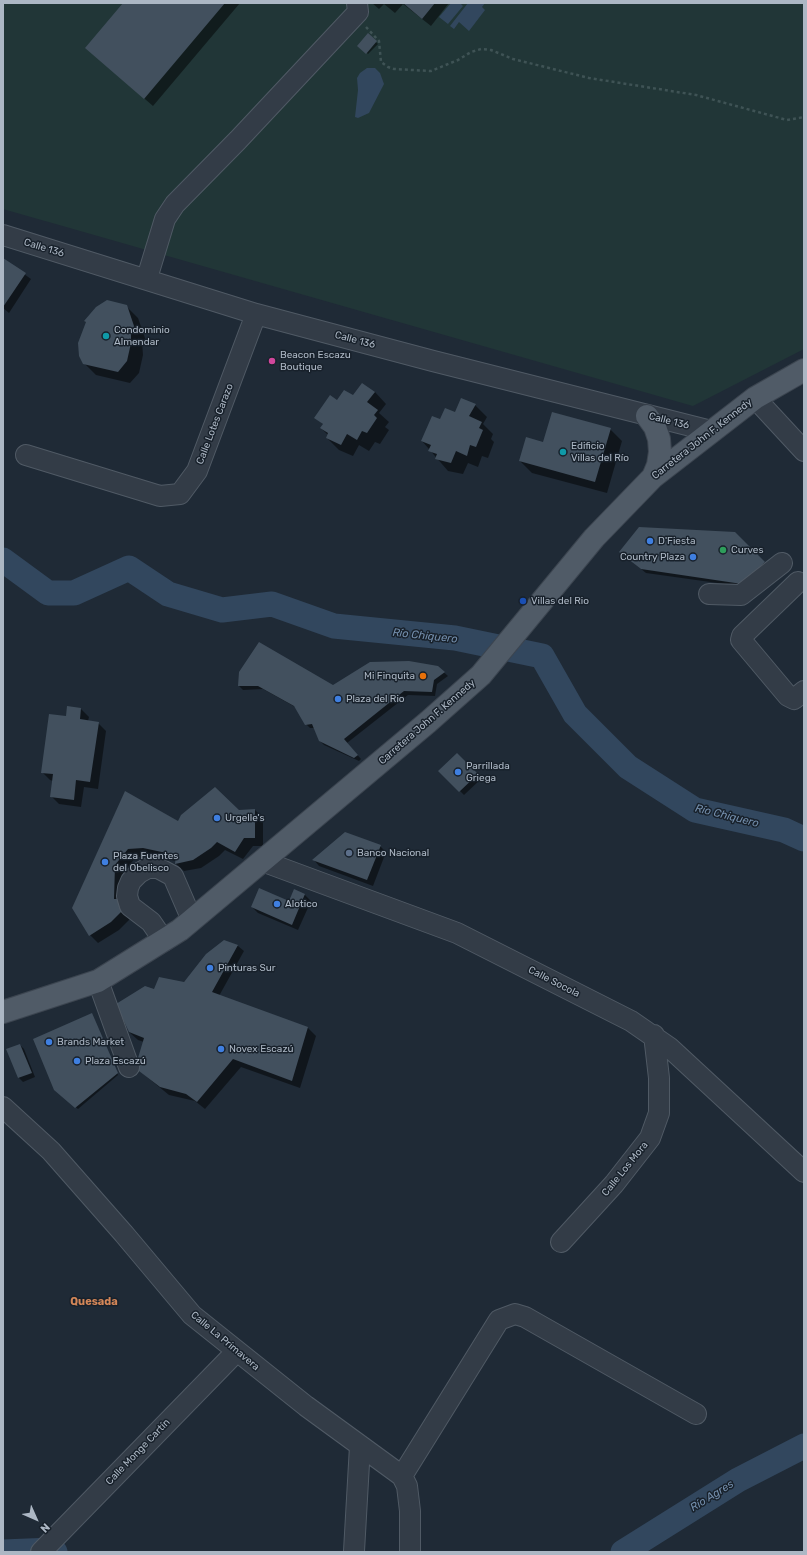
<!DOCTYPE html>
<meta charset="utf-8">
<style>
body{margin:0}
#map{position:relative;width:807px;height:1555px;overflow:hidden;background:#1f2a36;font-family:Rubik,sans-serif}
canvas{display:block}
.frame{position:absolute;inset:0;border:4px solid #acb7c4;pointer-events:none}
.north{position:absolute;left:16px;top:1499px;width:40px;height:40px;-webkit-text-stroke:3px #18212b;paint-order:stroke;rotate:135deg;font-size:11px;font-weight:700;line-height:16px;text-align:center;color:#acb7c4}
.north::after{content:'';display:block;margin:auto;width:14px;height:18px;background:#acb7c4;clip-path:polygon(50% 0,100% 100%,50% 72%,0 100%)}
</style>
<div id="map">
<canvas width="807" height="1555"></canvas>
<div class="frame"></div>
<div class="north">N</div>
</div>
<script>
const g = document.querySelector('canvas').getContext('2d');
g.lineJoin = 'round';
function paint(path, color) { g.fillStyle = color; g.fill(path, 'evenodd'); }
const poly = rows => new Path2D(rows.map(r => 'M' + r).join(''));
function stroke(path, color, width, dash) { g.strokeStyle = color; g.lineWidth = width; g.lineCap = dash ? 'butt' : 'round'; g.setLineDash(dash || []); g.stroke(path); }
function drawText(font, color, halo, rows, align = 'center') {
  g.font = font + ' Rubik,sans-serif'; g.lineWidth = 3; g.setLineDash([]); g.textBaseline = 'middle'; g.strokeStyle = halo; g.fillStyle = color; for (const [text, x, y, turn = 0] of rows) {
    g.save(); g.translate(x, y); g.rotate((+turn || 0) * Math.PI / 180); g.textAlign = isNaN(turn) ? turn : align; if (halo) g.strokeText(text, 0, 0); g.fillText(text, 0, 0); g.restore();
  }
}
paint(poly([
 [3,3,804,3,804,349,693,406,3,209]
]), '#213637');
paint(poly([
 [451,3,460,3,463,6,448,24,439,17],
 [468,3,485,3,482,7,485,10,469,31,459,22,454,29,450,26],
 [367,68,375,68,380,73,384,84,369,113,358,118,355,117,358,90,357,78,360,73]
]), '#32475e');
paint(poly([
 [124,3,240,3,153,106,86,48],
 [372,3,449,3,431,26,403,4,395,13,384,4,379,9],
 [368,35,378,44,368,54,359,45],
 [3,259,31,279,9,313,3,308],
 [126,306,138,318,146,341,142,341,143,355,139,373,130,383,96,375,84,363],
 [375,392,386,404,379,413,389,422,385,427,389,430,380,444,375,442,369,451,359,445,353,456,339,450,327,438,328,435,321,428,324,425,316,418,337,401],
 [475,405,487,417,483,424,493,434,491,439,494,442,488,458,482,456,478,467,468,463,463,474,448,471,422,441,440,420],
 [610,429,622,441,607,493,532,473,520,461,544,443],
 [735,533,768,566,746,587,646,573,624,555],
 [438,667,448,676,437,684,435,696,408,695,347,743,361,759,359,761,324,745,320,741,314,728,310,728,306,724,297,708,263,689,243,690,239,686,333,686],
 [81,709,89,717,88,721,98,723,106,731,98,789,84,787,81,807,59,804,51,796,53,781,50,780,42,772,67,717],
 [457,754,481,779,464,795,440,771],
 [125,792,179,822,239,811,255,810,263,818,263,846,253,846,243,859,225,850,219,856,201,868,184,871,176,864,176,861,152,856,136,857,123,873,122,900,135,914,119,930,98,943,90,935,73,907],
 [380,846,386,852,373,886,319,866,314,860],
 [294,891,305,895,311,901,298,930,258,913,252,907,289,902],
 [224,941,238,946,244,951,219,996,308,1028,316,1036,300,1088,241,1067,205,1109,195,1101,169,1095,136,1068,144,1042,138,1040,129,1032,155,990,183,983],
 [92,1015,118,1075,78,1109,56,1091],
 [20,1045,24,1049,35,1077,23,1082,19,1078,8,1050]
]), '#0007');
stroke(poly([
 [3,560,48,593,74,593,129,568,168,594,222,610,272,604,334,626,455,638,542,656,575,714,628,767,695,810,784,830,804,839],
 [3,1552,53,1550,55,1552],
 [623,1552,738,1480,804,1446]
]), '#32475e', 25);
paint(poly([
 [123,3,225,3,144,99,85,48],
 [403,3,435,3,422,19],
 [368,33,377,41,366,54,357,46],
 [3,258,26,273,3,307],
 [107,300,127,305,135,329,131,330,131,343,127,361,118,372,83,364,79,356,78,343,86,322,84,321,96,307],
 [362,383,375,392,367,402,378,410,374,415,377,418,367,433,362,431,357,440,347,434,341,445,326,438,328,433,320,428,323,424,314,418,330,395,337,400,344,390,353,395],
 [461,398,476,404,469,416,482,422,479,428,483,430,476,447,470,445,467,456,456,451,451,463,435,459,437,454,428,451,431,445,421,441,432,416,440,419,445,408,455,412],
 [552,412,611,428,595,482,519,461,526,437,543,442],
 [639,527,735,532,765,562,742,584,641,569,619,552],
 [259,642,333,685,370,662,409,661,438,666,445,672,434,680,432,692,404,691,344,739,358,755,354,758,319,741,312,724,305,725,294,706,258,686,238,686,239,672],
 [67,706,81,708,80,719,99,722,90,782,76,780,74,800,50,797,53,774,41,773,49,714,66,716],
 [457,753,478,774,459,792,438,771],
 [215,787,239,810,255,809,255,838,244,838,235,852,217,842,211,848,193,860,175,864,176,855,143,848,128,849,115,865,114,899,125,899,127,906,111,922,89,936,72,908,125,791,178,821,181,815],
 [345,832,381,845,367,880,312,860],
 [259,888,289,901,294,889,305,894,292,925,251,907],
 [224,940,238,945,212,992,308,1027,292,1081,233,1059,197,1102,186,1094,160,1087,135,1068,144,1038,129,1032,116,1004,145,986,154,989,159,977,184,982,206,954],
 [92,1013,118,1073,75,1108,54,1090,33,1039],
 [20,1044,32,1073,18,1078,6,1049]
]), '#42505e');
const minor = poly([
 [3,235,256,314,433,361,711,431],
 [147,278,165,219,175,204,238,140,358,12,357,3],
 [755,398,804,451],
 [26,455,160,496,180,494,197,471,256,314],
 [798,582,742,636,741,640,788,696,794,699,804,691],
 [709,594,741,595,782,563],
 [262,861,457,933,631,1021,670,1048,804,1172],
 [164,941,151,922,130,906,127,896,128,888,131,881,139,873,148,868,158,868,173,876,192,920],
 [98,981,129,1067],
 [3,1107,51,1151,124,1234,192,1315,306,1406,402,1476,407,1486,410,1511,410,1552],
 [561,1242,614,1184,650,1138,659,1113,659,1078,654,1035],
 [402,1476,499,1320,515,1314,525,1317,696,1414],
 [354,1551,360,1446],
 [41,1552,236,1352]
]);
const major = poly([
 [647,416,655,427,659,439,660,452,658,465,653,477],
 [3,1012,98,981,180,930,428,722,481,675,594,538,653,477,755,398,804,370]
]);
stroke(minor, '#505a65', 22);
stroke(major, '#3c4550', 24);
stroke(poly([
 [366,27,379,41,381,62,388,67,394,69,431,71,458,60,471,52,481,49,491,50,513,59,589,78,696,95,787,120,804,117]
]), '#3f5355', 2.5, [3, 3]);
stroke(minor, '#333c47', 20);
stroke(major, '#505b67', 22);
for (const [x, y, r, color] of [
 [106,336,4,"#0f9aa8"],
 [272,361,4,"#d1479c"],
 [563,452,4,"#0f9aa8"],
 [650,541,4,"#3f7fe0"],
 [723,550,4,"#2e9e5b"],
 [693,557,4,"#3f7fe0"],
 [523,601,4,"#1a4fb4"],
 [423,676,4,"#e8710a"],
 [338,699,4,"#3f7fe0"],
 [458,772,4,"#3f7fe0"],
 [217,818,4,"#3f7fe0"],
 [349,853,4,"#5c6f8a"],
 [105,862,4,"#3f7fe0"],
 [277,904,4,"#3f7fe0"],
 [210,968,4,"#3f7fe0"],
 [49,1042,4,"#3f7fe0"],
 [221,1049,4,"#3f7fe0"],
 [77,1061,4,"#3f7fe0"]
]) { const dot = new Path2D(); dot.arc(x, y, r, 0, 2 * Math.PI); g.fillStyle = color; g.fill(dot); stroke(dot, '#18212b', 1.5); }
drawText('10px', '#acb7c4', '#18212b', [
 ["Calle 136",44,248,17],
 ["Calle 136",355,340,15],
 ["Calle 136",669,421,14],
 ["Calle Lotes Carazo",215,424,-69],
 ["Carretera John F. Kennedy",702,439,-38],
 ["Carretera John F. Kennedy",427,722,-41],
 ["Calle Socola",554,982,27],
 ["Calle Los Mora",625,1169,-51],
 ["Calle La Primavera",225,1341,40],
 ["Calle Monge Cartín",138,1452,-46]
]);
drawText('10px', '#acb7c4', '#18212b', [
 ["Condominio",114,330],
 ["Almendar",114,342],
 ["Beacon Escazu",280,355],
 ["Boutique",280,367],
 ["Edificio",571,446],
 ["Villas del Río",571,458],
 ["D'Fiesta",658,541],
 ["Curves",731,550],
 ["Country Plaza",685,557,"right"],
 ["Villas del Rio",531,601],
 ["Mi Finquita",415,676,"right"],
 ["Plaza del Rio",346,699],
 ["Parrillada",466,766],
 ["Griega",466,778],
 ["Urgelle's",225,818],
 ["Banco Nacional",357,853],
 ["Plaza Fuentes",113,856],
 ["del Obelisco",113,868],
 ["Alotico",285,904],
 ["Pinturas Sur",218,968],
 ["Brands Market",57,1042],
 ["Novex Escazú",229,1049],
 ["Plaza Escazú",85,1061]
], 'left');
drawText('italic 11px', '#748fad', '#18212b', [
 ["Río Chiquero",425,636,6],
 ["Río Chiquero",727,816,14],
 ["Río Agres",712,1496,-32]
]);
drawText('bold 11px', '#d38658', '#18212b', [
 ["Quesada",94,1302]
]);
</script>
